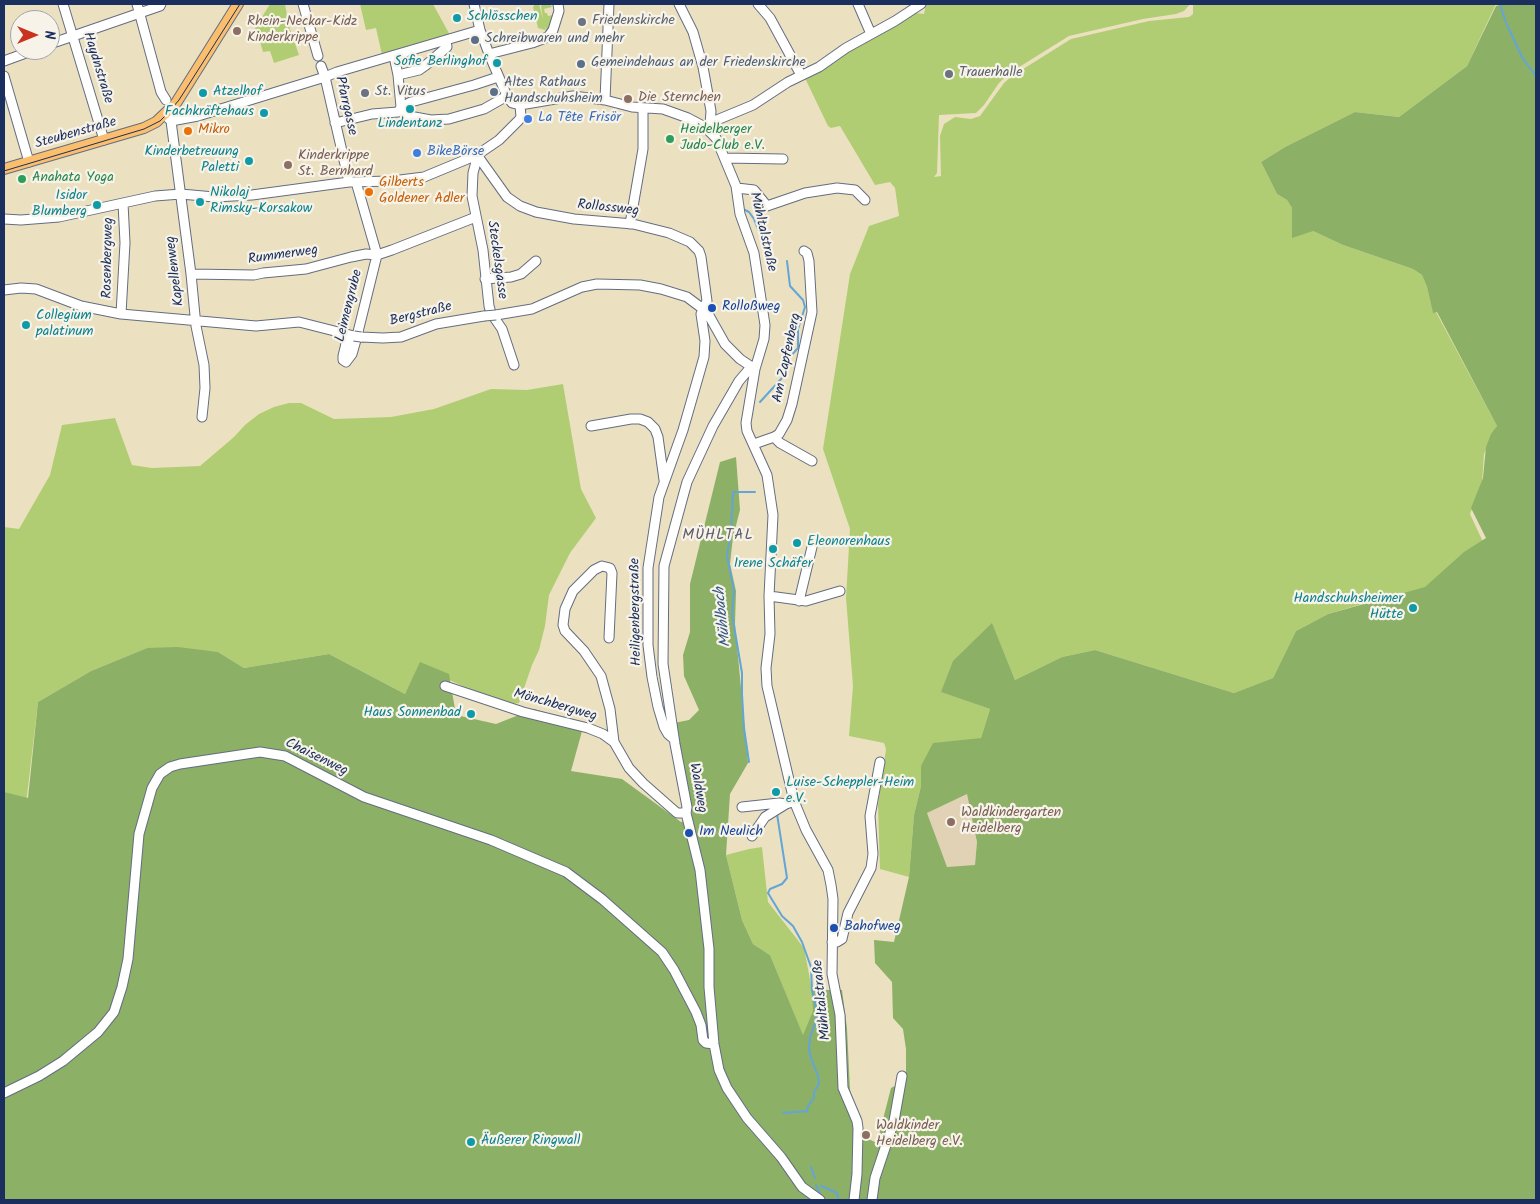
<!DOCTYPE html>
<meta charset="utf-8">
<style>
body{margin:0}
#map{position:relative;width:1540px;height:1204px;overflow:hidden;background:#ebe1c0;font-family:Kalam,sans-serif}
canvas{display:block}
.frame{position:absolute;inset:0;border:5px solid #1b2f5e;pointer-events:none}
.north{position:absolute;left:10px;top:10px;width:50px;height:50px;box-sizing:border-box;background:#f7f3e8;border:1px solid #9fa5b1;border-radius:50%;rotate:90deg;font-size:14px;font-weight:700;line-height:20px;text-align:center;color:#1b2f5e}
.north::after{content:'';display:block;margin:auto;width:18px;height:22px;background:#c8321e;clip-path:polygon(50% 0,100% 100%,50% 72%,0 100%)}
</style>
<div id="map">
<canvas width="1540" height="1204"></canvas>
<div class="frame"></div>
<div class="north">N</div>
</div>
<script>
const g = document.querySelector('canvas').getContext('2d');
g.lineJoin = 'round';
function paint(path, color) { g.fillStyle = color; g.fill(path, 'evenodd'); }
const poly = rows => new Path2D(rows.map(r => 'M' + r).join(''));
function stroke(path, color, width, dash) { g.strokeStyle = color; g.lineWidth = width; g.lineCap = dash ? 'butt' : 'round'; g.setLineDash(dash || []); g.stroke(path); }
function drawText(font, color, halo, rows, align = 'center') {
  g.font = font + ' Kalam,sans-serif'; g.lineWidth = 4.5; g.setLineDash([]); g.textBaseline = 'middle'; g.strokeStyle = halo; g.fillStyle = color; for (const [text, x, y, turn = 0] of rows) {
    g.save(); g.translate(x, y); g.rotate((+turn || 0) * Math.PI / 180); g.textAlign = isNaN(turn) ? turn : align; if (halo) g.strokeText(text, 0, 0); g.fillText(text, 0, 0); g.restore();
  }
}
paint(poly([
 [967,794,977,842,975,866,946,867,927,813]
]), '#e1d2b6');
paint(poly([
 [270,4,285,4,289,26,299,55,274,63,270,51,263,52,259,38,252,33],
 [360,4,433,4,451,37,382,55,376,28,366,30],
 [535,4,539,4,543,19,541,6,543,4,550,4,552,7,544,9,545,13,547,13,548,16,553,15,550,28,546,33,545,26,545,30,538,28,533,7],
 [928,4,1190,4,1184,11,1176,14,1143,19,1069,36,1008,74,999,83,984,105,976,113,939,115,937,173,934,177,941,176,940,136,944,124,955,117,971,119,980,116,1004,83,1012,76,1071,39,1149,21,1189,17,1193,14,1193,4,1496,4,1467,66,1399,117,1355,112,1285,147,1261,162,1277,194,1287,200,1292,208,1313,231,1343,245,1413,269,1422,275,1427,287,1433,312,1436,312,1497,426,1484,454,1482,484,1470,514,1484,544,1425,595,1379,599,1328,614,1296,631,1273,678,1234,693,1095,650,1062,657,1015,680,992,624,942,692,990,709,981,738,921,766,921,786,914,815,909,877,880,869,878,805,886,749,884,743,849,736,853,686,846,598,850,529,823,449,850,274,869,226,899,216,895,188,890,182,875,185,840,126,831,128,828,126,804,76,872,37,895,26,916,13,924,14,926,5],
 [563,384,581,489,596,518,570,553,549,595,545,626,539,650,532,665,519,703,511,704,478,693,419,666,405,694,329,654,244,668,218,652,147,648,91,671,38,702,26,804,4,798,4,527,19,529,50,475,62,425,115,418,132,465,152,468,200,466,234,437,245,425,259,414,274,407,289,403,301,403,334,419,391,417,434,409,491,389,527,390],
 [762,847,768,902,804,948,812,990,814,1011,803,1036,770,955,753,944,742,920,726,855,749,849]
]), '#b1cd74');
paint(poly([
 [1503,4,1536,4,1536,1200,4,1200,4,792,28,798,38,702,91,671,147,648,178,647,218,652,244,668,329,654,405,694,420,662,449,674,456,715,496,724,534,709,584,724,571,771,622,779,681,822,687,821,692,815,674,723,689,720,699,710,684,676,683,655,690,632,690,584,720,462,736,457,740,510,733,537,730,564,736,591,735,624,748,763,730,794,726,855,742,920,753,944,770,955,803,1035,813,1011,812,990,842,990,847,1028,850,1090,862,1136,877,1143,891,1088,906,1080,906,1049,903,1029,893,1018,892,982,875,963,874,940,894,942,909,877,914,815,921,786,921,766,933,743,981,738,990,709,941,692,953,661,992,623,1015,680,1062,657,1095,650,1234,693,1273,678,1296,631,1328,614,1425,587,1464,552,1486,538,1471,508,1483,478,1486,447,1491,434,1497,426,1437,312,1433,313,1427,287,1422,275,1413,269,1343,245,1313,231,1292,238,1292,208,1287,200,1277,194,1261,162,1285,147,1355,112,1399,117,1467,66,1496,6],
 [967,794,977,842,975,865,947,867,927,813]
]), '#8cb066');
stroke(poly([
 [1500,4,1506,23],
 [1507,25,1523,59,1536,76],
 [745,210,749,212,754,219,761,237],
 [760,402,782,378,787,360,798,348,798,329,805,307,803,300,790,286,787,261],
 [749,762,744,728,742,694,742,673,732,614,734,591,727,555,731,533,733,492,755,492],
 [777,814,787,878,782,884,770,889,768,893,782,916,793,926,802,942,811,967,812,991,816,1007,816,1021,810,1037,809,1049,811,1058,818,1076,819,1084,814,1092,814,1098,808,1106,807,1112],
 [783,1113,807,1111],
 [811,1167,815,1178],
 [816,1185,821,1196],
 [821,1186,837,1193,838,1198]
]), '#63a5d7', 2);
const minor = poly([
 [63,4,104,140],
 [137,4,161,92,166,100],
 [303,4,318,56],
 [474,4,480,30,489,54,507,96,512,103,520,105,573,96,605,100,632,107,663,109,688,118,705,127,716,138,736,186,740,214,754,253,765,325,764,339,755,369,746,423,747,431,767,475,773,515,769,596,770,634,766,668,767,686,794,801,806,830,828,870,831,885,833,899,832,974,840,1015,843,1088,857,1121,858,1128,857,1174,854,1200],
 [679,4,693,32,703,67,711,111,710,125],
 [758,4,770,18,801,75],
 [858,4,871,34],
 [50,44,160,6,161,4],
 [489,54,532,43,548,37,553,30,559,11,558,4],
 [394,56,398,75,401,107,404,114,409,116,431,120,449,119,484,109,507,96],
 [4,61,34,50],
 [321,66,325,77,349,182],
 [398,75,419,70,426,65,447,47,446,41],
 [4,76,29,162],
 [605,100,609,4],
 [165,115,171,121,198,116,325,77,337,72,480,30],
 [171,121,191,274,196,326,204,365,205,388,202,417],
 [712,122,753,105,788,82,819,67,846,48,895,21,921,4],
 [335,123,372,114,398,112,401,107,411,102,474,85,498,77],
 [477,155,507,197,520,206,536,212,574,219,633,224,669,233,690,242,699,251,701,257,707,301,701,314,705,341,704,357,683,430,659,497,648,568,648,645,652,677,658,707,664,727,668,734,674,739],
 [477,155,476,162,473,173,472,196,483,250,489,306,491,313,502,329,514,365],
 [725,158,783,159],
 [737,188,754,190,767,206,805,193,837,188,855,190,865,200],
 [4,219,21,220,59,217,155,196,181,194,214,197,252,195,349,182,392,181,424,177,477,155,499,140,519,120,521,117,520,105],
 [630,224,643,149,643,108],
 [191,274,254,275,263,273,306,269,351,257,366,254,377,255,392,250,476,217],
 [485,279,511,277,521,274,536,261],
 [4,290,21,288,36,289,81,306,121,314,256,326,299,322,354,336],
 [121,314,125,243,123,203],
 [496,315,532,309,582,287,597,284,640,285,661,289,687,297,707,312,725,344,740,359,755,369],
 [348,335,343,356,343,360,346,362,352,354,356,340,377,255,356,182],
 [361,337,383,338,401,337,436,324,484,316],
 [751,367,739,381,713,426,687,482,664,566,663,664,675,744,687,807,686,813,700,870,709,949,709,987,714,1044,719,1070,727,1088,747,1118,781,1157,802,1187,820,1200],
 [591,426,631,419,640,419,648,422,655,429,658,437,664,480],
 [774,437,780,443,812,461],
 [754,444,774,437,779,434,787,420,792,404,812,312,809,261,807,253,804,251],
 [769,596,806,601,840,591],
 [799,601,812,547],
 [609,638,612,573,610,568,602,566,594,570,573,591,565,609,563,625,565,631,584,651,601,676,610,709,614,742],
 [445,686,523,712,588,728,603,734,614,742,629,768,643,783,677,813,686,813],
 [742,807,779,803,786,804],
 [752,836,765,817,786,804,794,801],
 [832,942,837,942,842,939,848,913,871,868,873,854,870,816,880,762],
 [4,1093,39,1076,63,1061,98,1032,114,1012,122,987,128,959,139,834,152,788,160,774,170,767,180,764,260,752,285,756,364,797,491,840,566,872,602,899,662,952,674,970,696,1012,701,1025,703,1040,706,1043,714,1044],
 [872,1200,875,1178,894,1121,902,1076]
]);
const major = poly([
 [4,169,144,128,156,122,176,103,238,4]
]);
stroke(minor, '#646d80', 11);
stroke(major, '#646d80', 12);
stroke(minor, '#fff', 9);
stroke(major, '#fabe6d', 10);
stroke(poly([
 [4,171,144,129,160,121,167,114,179,100,240,4]
]), '#1b2f5e', 1);
const minorBridge = poly([
 [484,316,496,315],
 [354,336,361,337]
]);
stroke(minorBridge, '#646d80', 11, []);
stroke(minorBridge, '#fff', 9);
for (const [x, y, r, color] of [
 [457,18,5,"#0f9aa8"],
 [582,22,5,"#6b7280"],
 [237,31,5,"#8d6e63"],
 [475,40,5,"#5c6f8a"],
 [497,63,5,"#0f9aa8"],
 [581,64,5,"#5c6f8a"],
 [949,74,5,"#6b7280"],
 [494,92,5,"#5c6f8a"],
 [203,93,5,"#0f9aa8"],
 [365,93,5,"#6b7280"],
 [628,99,5,"#8d6e63"],
 [410,109,5,"#0f9aa8"],
 [264,113,5,"#0f9aa8"],
 [528,119,5,"#3f7fe0"],
 [188,131,5,"#e8710a"],
 [670,139,5,"#2e9e5b"],
 [417,153,5,"#3f7fe0"],
 [249,161,5,"#0f9aa8"],
 [288,165,5,"#8d6e63"],
 [22,179,5,"#2e9e5b"],
 [369,192,5,"#e8710a"],
 [200,202,5,"#0f9aa8"],
 [97,205,5,"#0f9aa8"],
 [712,308,5,"#1a4fb4"],
 [26,325,5,"#0f9aa8"],
 [797,543,5,"#0f9aa8"],
 [773,549,5,"#0f9aa8"],
 [1413,608,5,"#0f9aa8"],
 [471,714,5,"#0f9aa8"],
 [776,792,5,"#0f9aa8"],
 [951,822,5,"#8d6e63"],
 [689,833,5,"#1a4fb4"],
 [834,928,5,"#1a4fb4"],
 [866,1135,5,"#8d6e63"],
 [471,1142,5,"#0f9aa8"]
]) { const dot = new Path2D(); dot.arc(x, y, r, 0, 2 * Math.PI); g.fillStyle = color; g.fill(dot); stroke(dot, '#f7f3e8', 2); }
drawText('14px', '#0d838f', '#f7f3e8', [
 ["Schlösschen",467,18],
 ["Sofie Berlinghof",487,63,"right"],
 ["Atzelhof",213,93],
 ["Fachkräftehaus",254,113,"right"],
 ["Lindentanz",410,125,"center"],
 ["Kinderbetreuung",239,153,"right"],
 ["Paletti",239,169,"right"],
 ["Nikolaj",210,194],
 ["Rimsky-Korsakow",210,210],
 ["Isidor",87,197,"right"],
 ["Blumberg",87,213,"right"],
 ["Collegium",36,317],
 ["palatinum",36,333],
 ["Eleonorenhaus",807,543],
 ["Irene Schäfer",773,565,"center"],
 ["Handschuhsheimer",1403,600,"right"],
 ["Hütte",1403,616,"right"],
 ["Haus Sonnenbad",461,714,"right"],
 ["Luise-Scheppler-Heim",786,784],
 ["e.V.",786,800],
 ["Äußerer Ringwall",481,1142]
], 'left');
drawText('14px', '#5b616d', '#f7f3e8', [
 ["Friedenskirche",592,22],
 ["Trauerhalle",959,74],
 ["St. Vitus",375,93]
], 'left');
drawText('14px', '#785e54', '#f7f3e8', [
 ["Rhein-Neckar-Kidz",247,23],
 ["Kinderkrippe",247,39],
 ["Die Sternchen",638,99],
 ["Kinderkrippe",298,157],
 ["St. Bernhard",298,173],
 ["Waldkindergarten",961,814],
 ["Heidelberg",961,830],
 ["Waldkinder",876,1127],
 ["Heidelberg e.V.",876,1143]
], 'left');
drawText('14px', '#4e5e75', '#f7f3e8', [
 ["Schreibwaren und mehr",485,40],
 ["Gemeindehaus an der Friedenskirche",591,64],
 ["Altes Rathaus",504,84],
 ["Handschuhsheim",504,100]
], 'left');
drawText('14px', '#1b2f5e', '#f7f3e8', [
 ["Haydnstraße",97,68,73],
 ["Pfarrgasse",345,106,77],
 ["Steubenstraße",76,134,-16],
 ["Rollossweg",608,209,6],
 ["Mühltalstraße",762,232,77],
 ["Rummerweg",283,256,-8],
 ["Rosenbergweg",109,258,-89],
 ["Steckelsgasse",496,260,82],
 ["Kapellenweg",176,271,-97],
 ["Leimengrube",350,306,-76],
 ["Bergstraße",421,315,-14],
 ["Am Zapfenberg",788,358,-78],
 ["Heiligenbergstraße",637,612,-91],
 ["Mönchbergweg",555,706,16],
 ["Chaisenweg",316,758,26],
 ["Waldweg",697,788,80],
 ["Mühltalstraße",823,1000,-96]
]);
drawText('14px', '#366cbe', '#f7f3e8', [
 ["La Tête Frisör",538,119],
 ["BikeBörse",427,153]
], 'left');
drawText('14px', '#c56008', '#f7f3e8', [
 ["Mikro",198,131],
 ["Gilberts",379,184],
 ["Goldener Adler",379,200]
], 'left');
drawText('14px', '#27864d', '#f7f3e8', [
 ["Heidelberger",680,131],
 ["Judo-Club e.V.",680,147],
 ["Anahata Yoga",32,179]
], 'left');
drawText('14px', '#164399', '#f7f3e8', [
 ["Rolloßweg",722,308],
 ["Im Neulich",699,833],
 ["Bahofweg",844,928]
], 'left');
g.letterSpacing = '1px';
drawText('15px', '#5f5c6c', '#f7f3e8', [
 ["MÜHLTAL",718,536]
]);
g.letterSpacing = '0px';
drawText('italic 15px', '#345888', '#f7f3e8', [
 ["Mühlbach",724,617,-96]
]);
</script>
